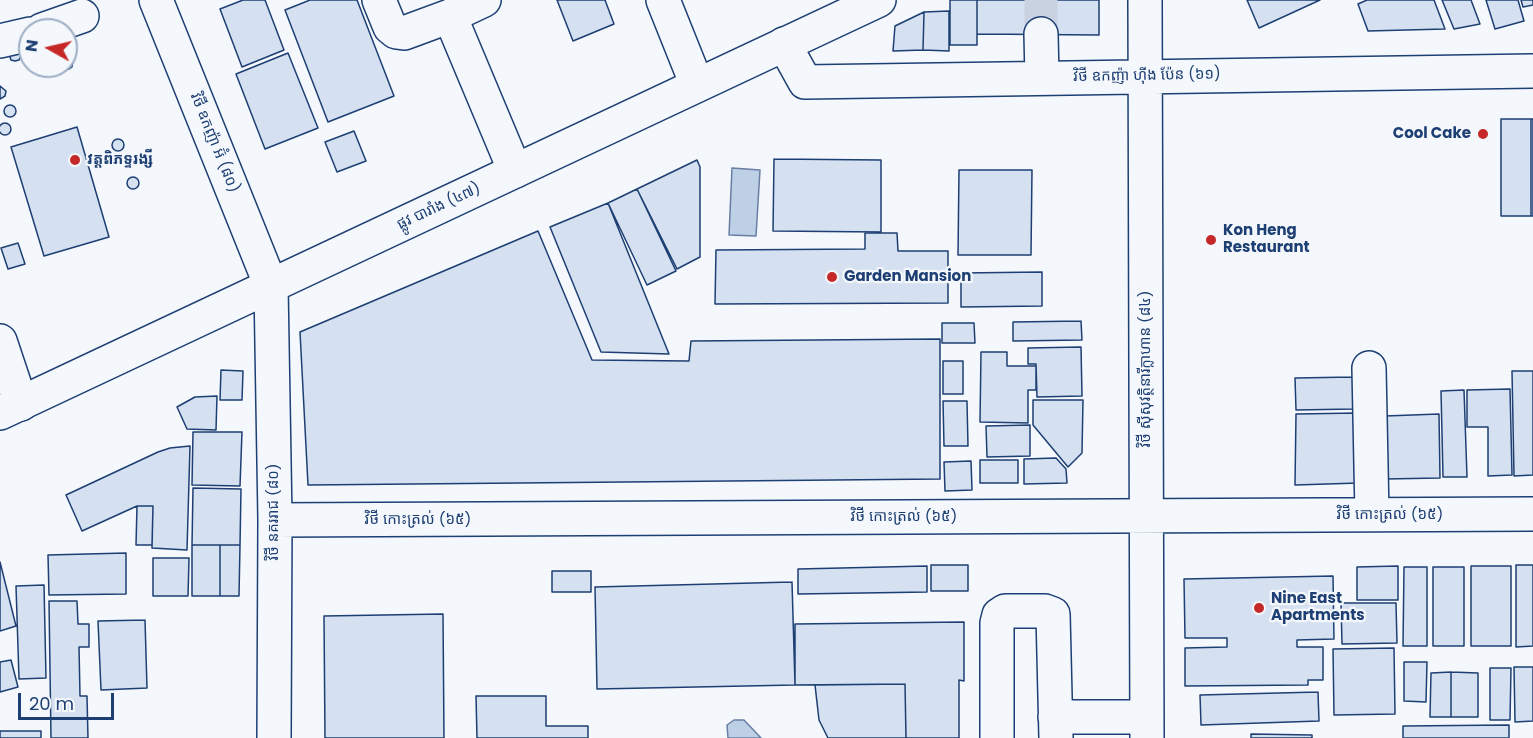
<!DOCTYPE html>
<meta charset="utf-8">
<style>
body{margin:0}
#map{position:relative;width:1533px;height:738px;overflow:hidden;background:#f4f7fb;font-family:Poppins,sans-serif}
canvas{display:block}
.north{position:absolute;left:18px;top:18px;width:60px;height:60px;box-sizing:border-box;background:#f4f7fb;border:2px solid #9eadc5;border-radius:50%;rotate:278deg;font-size:16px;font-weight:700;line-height:24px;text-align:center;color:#1d3f73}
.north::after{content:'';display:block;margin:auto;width:21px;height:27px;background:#c62828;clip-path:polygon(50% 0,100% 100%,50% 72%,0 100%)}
.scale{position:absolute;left:18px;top:693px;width:96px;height:27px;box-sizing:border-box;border:3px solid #1d3f73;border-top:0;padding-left:8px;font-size:18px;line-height:21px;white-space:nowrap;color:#1d3f73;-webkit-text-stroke:4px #f4f7fb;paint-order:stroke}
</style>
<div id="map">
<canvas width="1533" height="738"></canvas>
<div class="north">N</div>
<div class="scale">20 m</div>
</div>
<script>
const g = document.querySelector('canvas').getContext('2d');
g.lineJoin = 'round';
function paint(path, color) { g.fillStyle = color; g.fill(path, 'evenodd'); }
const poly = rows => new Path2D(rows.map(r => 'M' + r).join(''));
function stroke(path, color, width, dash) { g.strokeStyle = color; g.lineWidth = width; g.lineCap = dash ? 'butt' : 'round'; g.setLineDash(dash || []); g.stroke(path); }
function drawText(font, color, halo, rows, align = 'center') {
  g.font = font + ' Poppins,"Noto Sans Khmer",sans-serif'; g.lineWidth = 4.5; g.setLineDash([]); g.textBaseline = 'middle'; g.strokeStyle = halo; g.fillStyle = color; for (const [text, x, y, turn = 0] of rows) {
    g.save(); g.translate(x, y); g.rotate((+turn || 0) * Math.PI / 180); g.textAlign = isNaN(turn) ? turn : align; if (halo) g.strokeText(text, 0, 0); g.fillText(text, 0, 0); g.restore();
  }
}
const water = poly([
 [732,168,760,170,756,236,729,235,732,168],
 [734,720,744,720,761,738,728,738,727,725,734,720]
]);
paint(water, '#bed0e5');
stroke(water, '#687fa3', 1.5);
const building = poly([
 [243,0,265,0,284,50,242,67,220,9,243,0],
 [310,0,357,0,394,96,328,122,285,10,310,0],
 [557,0,605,0,614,24,573,41,557,0],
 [950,0,977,0,977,45,950,45,950,0],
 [977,0,1099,0,1099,35,977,34,977,0],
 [1247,0,1320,0,1259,28,1247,0],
 [1367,0,1434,0,1445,29,1368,31,1358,4,1367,0],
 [1442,0,1471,0,1480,24,1454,29,1442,0],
 [1486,0,1518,0,1524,21,1495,29,1486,0],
 [1521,0,1533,0,1533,5,1523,7,1521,0],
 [949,11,949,51,923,50,924,12,949,11],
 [924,12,923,50,893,51,895,26,924,12],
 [20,50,22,54,19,60,15,61,11,60,9,54,20,50],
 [288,53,318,128,265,149,236,74,288,53],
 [66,57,73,60,72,67,69,69,64,69,61,66,66,66,66,57],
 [0,86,6,91,5,96,0,99,0,86],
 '4 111a6 6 0 1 1 12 0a6 6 0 1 1-12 0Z',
 [1501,119,1531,119,1531,216,1501,216,1501,119],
 [1531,119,1533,119,1533,216,1531,216,1531,119],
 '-1 129a6 6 0 1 1 12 0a6 6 0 1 1-12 0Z',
 [77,127,109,237,44,256,11,147,77,127],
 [354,131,366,161,337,172,325,142,354,131],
 '112 145a6 6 0 1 1 12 0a6 6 0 1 1-12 0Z',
 [774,159,881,160,881,232,773,231,774,159],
 [697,160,700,167,700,257,677,269,637,189,697,160],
 [959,170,1032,170,1031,255,958,255,959,170],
 '127 183a6 6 0 1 1 12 0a6 6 0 1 1-12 0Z',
 [637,189,676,271,647,285,608,203,637,189],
 [608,203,669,354,601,352,550,227,608,203],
 [538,231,592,360,689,361,691,341,940,339,940,479,308,485,300,332,538,231],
 [865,233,897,233,898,251,948,251,948,303,715,304,716,250,865,249,865,233],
 [18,243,25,264,8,269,1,248,18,243],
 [1042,272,1042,306,961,307,961,273,1042,272],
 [1081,321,1082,340,1013,341,1013,322,1081,321],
 [942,323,974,323,975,343,942,343,942,323],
 [1081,347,1082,396,1037,397,1036,364,1028,364,1028,348,1081,347],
 [981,352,1007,352,1007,366,1036,366,1036,390,1028,390,1028,423,980,422,981,352],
 [943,361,963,361,963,394,943,394,943,361],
 [221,370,243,371,242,400,220,400,221,370],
 [1512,371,1533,371,1533,475,1514,476,1512,371],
 [1353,377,1354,409,1296,410,1295,378,1353,377],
 [1510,389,1512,475,1488,476,1488,427,1467,427,1467,390,1510,389],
 [1464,390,1467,477,1443,477,1441,391,1464,390],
 [217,396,216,430,187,429,177,407,195,397,217,396],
 [1033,400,1083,400,1082,453,1068,467,1033,425,1033,400],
 [943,401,967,401,968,446,944,446,943,401],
 [1358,413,1359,483,1295,485,1296,414,1358,413],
 [1439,414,1440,478,1385,479,1385,416,1439,414],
 [1030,425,1030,456,987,457,986,426,1030,425],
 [193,432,242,432,240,486,192,485,193,432],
 [190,446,187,550,152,548,153,506,137,506,82,531,66,495,158,452,170,448,190,446],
 [1056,458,1066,469,1067,483,1024,484,1024,459,1056,458],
 [980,460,1018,460,1018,483,980,483,980,460],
 [971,461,972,490,945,491,944,462,971,461],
 [193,488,241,489,240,545,192,545,193,488],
 [137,506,153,506,152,545,136,545,137,506],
 [192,545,220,545,220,596,192,596,192,545],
 [220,545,240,545,239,596,220,596,220,545],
 [126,553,126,594,49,595,48,555,126,553],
 [153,558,189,558,188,596,153,596,153,558],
 [0,562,16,626,0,631,0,562],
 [931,565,968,565,968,591,931,591,931,565],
 [1516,565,1533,565,1533,646,1516,647,1516,565],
 [927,566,927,592,798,594,798,569,927,566],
 [1398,566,1398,600,1357,600,1357,567,1398,566],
 [1471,566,1511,566,1511,646,1471,646,1471,566],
 [1404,567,1427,567,1427,646,1403,646,1404,567],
 [1433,567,1464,567,1464,646,1433,646,1433,567],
 [552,571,591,571,591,592,552,592,552,571],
 [1333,576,1334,639,1297,640,1297,647,1323,647,1323,680,1308,680,1308,685,1185,686,1185,648,1227,647,1227,638,1185,638,1184,579,1333,576],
 [792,582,795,685,597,689,595,587,792,582],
 [44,585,46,678,19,679,16,586,44,585],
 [49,601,77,601,78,624,89,624,89,647,79,647,80,696,87,696,88,738,51,738,49,601],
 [1341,603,1396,603,1397,643,1342,644,1341,603],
 [443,614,444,738,325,738,324,616,443,614],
 [145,620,147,688,101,690,98,621,145,620],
 [964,622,964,681,959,680,959,738,906,738,905,684,795,685,795,624,964,622],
 [1394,648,1395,714,1334,715,1333,649,1394,648],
 [11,660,18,687,0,692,0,662,11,660],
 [1404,662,1427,662,1426,702,1404,701,1404,662],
 [1514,667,1533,667,1533,721,1515,722,1514,667],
 [1490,668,1511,668,1510,720,1490,720,1490,668],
 [1451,672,1451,717,1430,717,1431,673,1451,672],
 [1451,672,1478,673,1478,717,1451,717,1451,672],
 [905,684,906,738,828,738,819,720,815,685,905,684],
 [1318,692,1319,721,1201,725,1200,695,1318,692],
 [476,696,546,696,546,726,588,726,588,738,477,738,476,696],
 [1509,725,1509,738,1403,738,1403,726,1509,725],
 [0,731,41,731,41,738,0,738,0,731],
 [1251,734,1312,735,1312,738,1251,738,1251,734]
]);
paint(building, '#d5e0f0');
stroke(building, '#1d3f73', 1.5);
stroke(poly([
 [1041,0,1041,34]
]), '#c9d2e0', 33, [33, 16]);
const minor = poly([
 [156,0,271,286,275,520,274,738],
 [379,0,390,27,396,32,404,33,450,16],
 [484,0,450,16,515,171],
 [663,0,697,85],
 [1145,0,1147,738],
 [42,30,82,16],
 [1041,34,1042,78],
 [0,41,30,34],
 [784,44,805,82,1533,71],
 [0,341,21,404],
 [1369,368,1372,515],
 [275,520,1533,514],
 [1055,717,1147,717],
 [997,738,997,623,999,615,1005,611,1045,611,1053,614,1056,738]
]);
const major = poly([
 [0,413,879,0]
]);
stroke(minor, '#1d3f73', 36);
stroke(major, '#1d3f73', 36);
stroke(minor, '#f4f7fb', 33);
stroke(major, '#f4f7fb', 33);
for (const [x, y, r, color] of [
 [1483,134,6,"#c62828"],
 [75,160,6,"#c62828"],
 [1211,240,6,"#c62828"],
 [832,277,6,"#c62828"],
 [1259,608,6,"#c62828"]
]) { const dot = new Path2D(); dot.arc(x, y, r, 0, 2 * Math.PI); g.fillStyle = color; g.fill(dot); stroke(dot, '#f4f7fb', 2); }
drawText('15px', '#1d3f73', '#f4f7fb', [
 ["វិថី ឧកញ៉ា ហ៊ីង ប៉ែន (៦១)",1147,76,-1],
 ["វិថី ឧកញ៉ា អ៊ំ (៨០)",214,143,68],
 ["ផ្លូវ បារាំង (៤៧)",439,207,-25],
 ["វិថី ស៊ីសុវត្ថិនារីក្លាហាន (៨៤)",1146,369,-90],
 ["វិថី នគររាជ (៨០)",274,512,-90],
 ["វិថី កោះត្រល់ (៦៥)",1390,515],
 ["វិថី កោះត្រល់ (៦៥)",904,517],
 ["វិថី កោះត្រល់ (៦៥)",418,520]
]);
drawText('bold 15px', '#1d3f73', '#f4f7fb', [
 ["Cool Cake",1471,134,"right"],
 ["វត្តពិភទ្ទរង្សី",87,160],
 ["Kon Heng",1223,231],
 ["Restaurant",1223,248],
 ["Garden Mansion",844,277],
 ["Nine East",1271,599],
 ["Apartments",1271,616]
], 'left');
</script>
